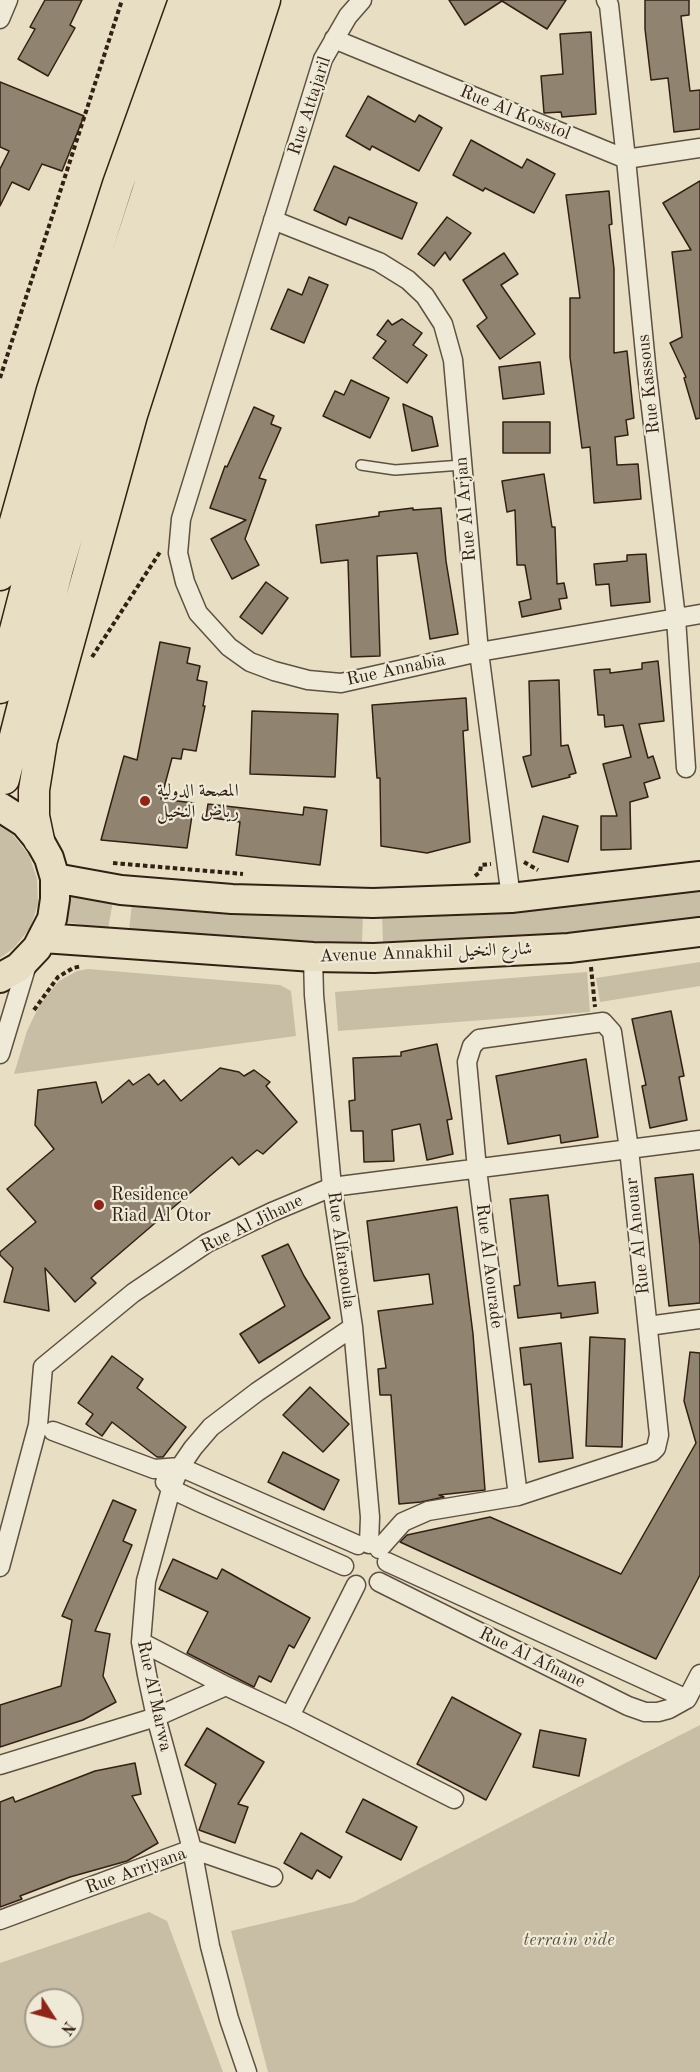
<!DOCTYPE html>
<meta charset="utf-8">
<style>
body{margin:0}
#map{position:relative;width:700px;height:2072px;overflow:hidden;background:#e7dec3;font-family:"Old Standard TT",serif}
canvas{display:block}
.north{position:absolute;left:24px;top:1988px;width:60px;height:60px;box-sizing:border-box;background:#efead8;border:2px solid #a39989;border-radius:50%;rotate:126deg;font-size:16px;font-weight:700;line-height:24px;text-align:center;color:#322013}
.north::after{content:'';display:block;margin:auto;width:21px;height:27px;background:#8f2418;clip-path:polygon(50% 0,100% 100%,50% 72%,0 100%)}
</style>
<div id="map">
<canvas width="700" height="2072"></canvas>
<div class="north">N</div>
</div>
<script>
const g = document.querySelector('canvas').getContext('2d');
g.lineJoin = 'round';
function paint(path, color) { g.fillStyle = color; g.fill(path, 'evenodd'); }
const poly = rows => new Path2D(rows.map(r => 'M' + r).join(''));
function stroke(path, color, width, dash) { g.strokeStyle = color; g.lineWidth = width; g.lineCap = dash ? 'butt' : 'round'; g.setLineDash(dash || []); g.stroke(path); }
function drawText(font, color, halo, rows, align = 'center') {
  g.font = font + ' "Old Standard TT",Amiri,serif'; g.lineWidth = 4.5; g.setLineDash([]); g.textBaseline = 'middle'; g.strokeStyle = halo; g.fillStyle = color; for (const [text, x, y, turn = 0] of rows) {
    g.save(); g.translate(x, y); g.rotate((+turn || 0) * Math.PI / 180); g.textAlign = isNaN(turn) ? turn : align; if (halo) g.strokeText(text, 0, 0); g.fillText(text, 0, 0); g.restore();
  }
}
paint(poly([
 [0,826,13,835,29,855,37,879,38,904,30,928,14,948,0,958],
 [700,889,700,917,670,922,537,936,443,943,383,943,382,914,451,915,510,912,616,902],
 [70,894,113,901,108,929,66,922],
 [132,903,363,915,362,943,294,942,129,931],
 [700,962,700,986,600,1002,596,978],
 [88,969,280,985,291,991,296,1036,14,1074,27,1031,39,1006,59,981,77,971],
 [587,972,590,1012,338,1031,335,992],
 [700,1725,700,2072,268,2072,231,1931,354,1902],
 [149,1912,167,1921,223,2072,0,2072,0,1963],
 [36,2000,72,2000,72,2036,36,2036]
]), '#c8bea5');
const building = poly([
 [45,0,82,0,70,25,75,28,48,76,18,59,35,29,30,27,45,0],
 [449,0,566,0,547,29,502,1,465,25,449,0],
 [645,0,689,0,689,15,681,16,690,91,700,90,700,129,674,132,668,78,651,80,645,29,645,0],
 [591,32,596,114,562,117,561,112,544,113,541,76,563,74,560,34,591,32],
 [0,82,84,116,62,171,42,164,29,190,12,182,0,206,0,169,9,151,0,147,0,82],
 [368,96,415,122,419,115,442,128,419,171,372,146,370,150,346,136,368,96],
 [471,140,522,168,527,159,555,174,534,213,485,188,483,191,453,175,471,140],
 [334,166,417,203,402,239,349,217,346,225,314,210,334,166],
 [700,181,700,418,696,419,684,378,686,377,670,343,682,337,672,252,691,250,663,203,700,181],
 [609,191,612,224,609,225,614,269,614,353,627,351,634,418,626,420,628,435,615,437,617,465,638,464,641,499,594,503,590,447,582,448,570,357,570,298,580,298,566,195,609,191],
 [447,217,471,233,450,260,445,252,434,266,418,254,447,217],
 [504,253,518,274,501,285,535,334,500,359,477,326,487,318,463,280,504,253],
 [309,277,328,285,304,343,271,329,288,289,302,295,309,277],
 [402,319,422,333,413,345,427,355,407,383,373,358,386,341,377,335,388,320,392,325,402,319],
 [540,362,544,394,503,399,499,367,540,362],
 [351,380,389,398,370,438,323,416,335,391,344,395,351,380],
 [403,404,432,417,438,446,412,451,403,404],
 [254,407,274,416,271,424,281,428,259,478,266,480,245,539,259,565,232,579,211,539,246,520,210,508,225,466,227,467,254,407],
 [503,422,550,422,550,453,503,453,503,422],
 [544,474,552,527,555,527,557,584,564,583,567,598,559,599,561,609,522,617,519,602,531,599,525,565,517,565,515,510,507,512,502,481,544,474],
 [413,508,413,510,441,508,446,561,458,634,430,639,417,553,377,556,380,656,351,657,348,560,321,563,316,525,379,516,379,512,413,508],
 [646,554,650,602,611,606,609,584,596,585,594,564,627,561,627,555,646,554],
 [266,582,288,598,262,634,240,617,266,582],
 [160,642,190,648,187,663,200,666,197,680,207,682,203,706,205,706,196,751,183,749,181,759,172,758,161,799,194,803,187,848,101,840,124,756,137,760,160,642],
 [658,661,664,721,639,724,648,758,653,756,660,778,644,783,648,797,630,802,631,849,601,850,601,816,617,816,603,764,631,757,623,725,605,727,604,715,598,715,594,670,610,669,610,673,642,669,642,663,658,661],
 [559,680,561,746,568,745,576,773,569,775,570,777,532,787,523,757,531,755,529,681,559,680],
 [466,698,468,730,463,731,470,842,427,853,381,846,380,778,377,778,372,705,466,698],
 [252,711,338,714,335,777,250,774,252,711],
 [208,804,303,815,304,807,327,810,320,865,236,855,240,822,206,817,208,804],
 [543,816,578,826,568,862,533,852,543,816],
 [671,1011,684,1076,679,1077,687,1120,650,1128,642,1086,646,1085,632,1019,671,1011],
 [437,1044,452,1119,447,1120,453,1154,427,1160,420,1124,392,1130,394,1161,364,1162,363,1131,351,1131,349,1101,355,1100,353,1058,401,1056,401,1052,437,1044],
 [586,1059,598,1137,561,1143,560,1135,508,1144,496,1076,586,1059],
 [220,1068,239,1072,244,1076,254,1070,270,1082,266,1086,297,1122,263,1154,257,1150,239,1165,232,1157,91,1278,96,1283,75,1302,45,1268,49,1311,4,1302,13,1268,0,1255,0,1252,36,1222,7,1189,54,1149,35,1125,38,1090,96,1082,102,1103,129,1080,133,1085,149,1074,158,1085,164,1080,181,1101,220,1068],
 [693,1174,700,1245,700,1303,669,1306,655,1178,693,1174],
 [548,1195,558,1286,595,1282,598,1313,561,1318,561,1313,518,1318,514,1286,520,1285,510,1199,548,1195],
 [457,1207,473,1334,485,1490,439,1495,444,1497,421,1502,399,1504,391,1395,380,1395,378,1369,386,1368,378,1311,433,1304,429,1274,374,1281,367,1221,457,1207],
 [288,1244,304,1276,330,1318,259,1363,240,1334,285,1306,262,1256,288,1244],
 [590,1337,625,1339,622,1447,586,1446,590,1337],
 [561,1343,573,1458,539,1462,531,1384,524,1385,520,1348,561,1343],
 [690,1352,700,1353,700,1575,656,1659,400,1542,407,1535,490,1517,621,1574,696,1443,684,1401,690,1352],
 [112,1356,143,1379,137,1388,186,1427,163,1457,157,1457,112,1422,102,1436,86,1424,93,1414,78,1403,112,1356],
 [310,1387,349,1424,323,1452,283,1415,310,1387],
 [283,1452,339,1480,324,1510,268,1482,283,1452],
 [113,1500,136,1510,123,1541,132,1545,95,1631,110,1634,103,1676,116,1702,83,1720,0,1747,0,1705,61,1686,72,1620,62,1616,113,1500],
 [173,1559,217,1579,222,1569,310,1618,294,1648,289,1645,271,1682,259,1676,254,1687,187,1653,208,1612,159,1589,173,1559],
 [452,1697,521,1734,486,1800,417,1764,452,1697],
 [207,1728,264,1762,238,1804,248,1807,235,1843,199,1830,216,1784,185,1765,207,1728],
 [540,1730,586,1739,579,1776,533,1767,540,1730],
 [135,1763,141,1794,132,1796,158,1843,127,1861,70,1877,20,1896,22,1899,0,1907,0,1802,13,1797,15,1802,95,1771,135,1763],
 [363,1799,417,1827,401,1860,346,1832,363,1799],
 [301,1833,342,1857,330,1878,317,1870,312,1879,284,1863,301,1833]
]);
paint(building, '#90836f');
stroke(building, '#322013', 1.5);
const service = poly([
 [361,465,395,470,462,465]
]);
const minor = poly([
 [362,0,348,16,323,59,181,519,178,553,185,582,198,613,229,647,250,662,274,671,308,680,341,683,479,652,700,614],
 [606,0,609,5,626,159,647,374,676,618,686,768],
 [0,19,8,0],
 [334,39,626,159,700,148],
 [273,220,379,262,408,280,425,296,443,324,453,360,479,652,511,898],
 [313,957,314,995,332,1187,353,1327,370,1517,369,1544],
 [0,1054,29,958],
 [648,1326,700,1319],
 [53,1431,154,1469,180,1467,358,1545],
 [165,1482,171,1489,201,1503,344,1566],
 [379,1549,403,1522,428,1511,518,1496,652,1452,656,1448,659,1435,629,1149,612,1032,603,1022,479,1039,472,1046,467,1062,477,1169,518,1496],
 [387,1562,687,1699],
 [0,1567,38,1425,43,1367,133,1293,207,1243,272,1212,332,1187,700,1140],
 [379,1582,628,1706,645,1712,658,1712,669,1709,687,1699,700,1674],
 [141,1642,226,1686,290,1716,454,1799],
 [290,1716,356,1585],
 [0,1765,156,1717,226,1686],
 [0,1920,192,1849,273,1877],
 [247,2072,229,2019,210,1946,192,1849,156,1717,147,1675,141,1642,146,1581,171,1489,180,1467,193,1448,211,1427,257,1392,353,1327]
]);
const primary = poly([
 [0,807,25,823,39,840,49,858,55,878,55,899,52,919,37,948,19,967,0,978],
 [55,878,121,890,232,899,373,903,511,898,700,876],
 [43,938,313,957,374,958,569,948,700,932]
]);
const trunk = poly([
 [0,575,52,390,118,184,184,0],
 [0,688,33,561,80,399,183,82,212,0],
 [4,779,58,568,105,407,170,204,240,0],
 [39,840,34,816,34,790,42,740,132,415,265,0]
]);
stroke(service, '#5f503f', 12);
stroke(minor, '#5f503f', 21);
stroke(primary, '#322013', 32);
stroke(trunk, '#322013', 33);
stroke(poly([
 [0,378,122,0],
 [92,657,160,552],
 [524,862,538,870],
 [113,863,243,874],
 [475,876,480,872,481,865,491,864],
 [591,967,595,1007],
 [34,1010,58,977,73,968,82,966]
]), '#322013', 4, [4.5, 3]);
stroke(service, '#efead8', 9);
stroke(minor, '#efead8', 18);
stroke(primary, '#e7dec3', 28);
stroke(trunk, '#e7dec3', 30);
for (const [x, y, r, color] of [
 [145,801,6,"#8f2418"],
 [99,1205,6,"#8f2418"]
]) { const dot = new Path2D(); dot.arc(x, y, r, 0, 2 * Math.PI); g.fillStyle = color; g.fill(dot); stroke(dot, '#efead8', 2); }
drawText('18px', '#322013', '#efead8', [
 ["Rue Attajaril",310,106,-72],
 ["Rue Al Kosstol",515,113,22],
 ["Rue Kassous",649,384,-96],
 ["Rue Al Arjan",466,509,-95],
 ["Rue Annabia",396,670,-12],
 ["Avenue Annakhil شارع النخيل",426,953,-2],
 ["Rue Al Jihane",252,1224,-26],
 ["Rue Al Anouar",638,1236,-96],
 ["Rue Alfaraoula",341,1250,82],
 ["Rue Al Aourade",489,1266,83],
 ["Rue Al Afnane",532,1658,26],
 ["Rue Al Marwa",154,1696,78],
 ["Rue Arriyana",136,1871,-20]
]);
drawText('18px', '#322013', '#efead8', [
 ["المصحة الدولية",157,791],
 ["رياض النخيل",157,812],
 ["Residence",111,1195],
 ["Riad Al Otor",111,1216]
], 'left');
drawText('italic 18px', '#5f4f3f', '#efead8', [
 ["terrain vide",569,1940]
]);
</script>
